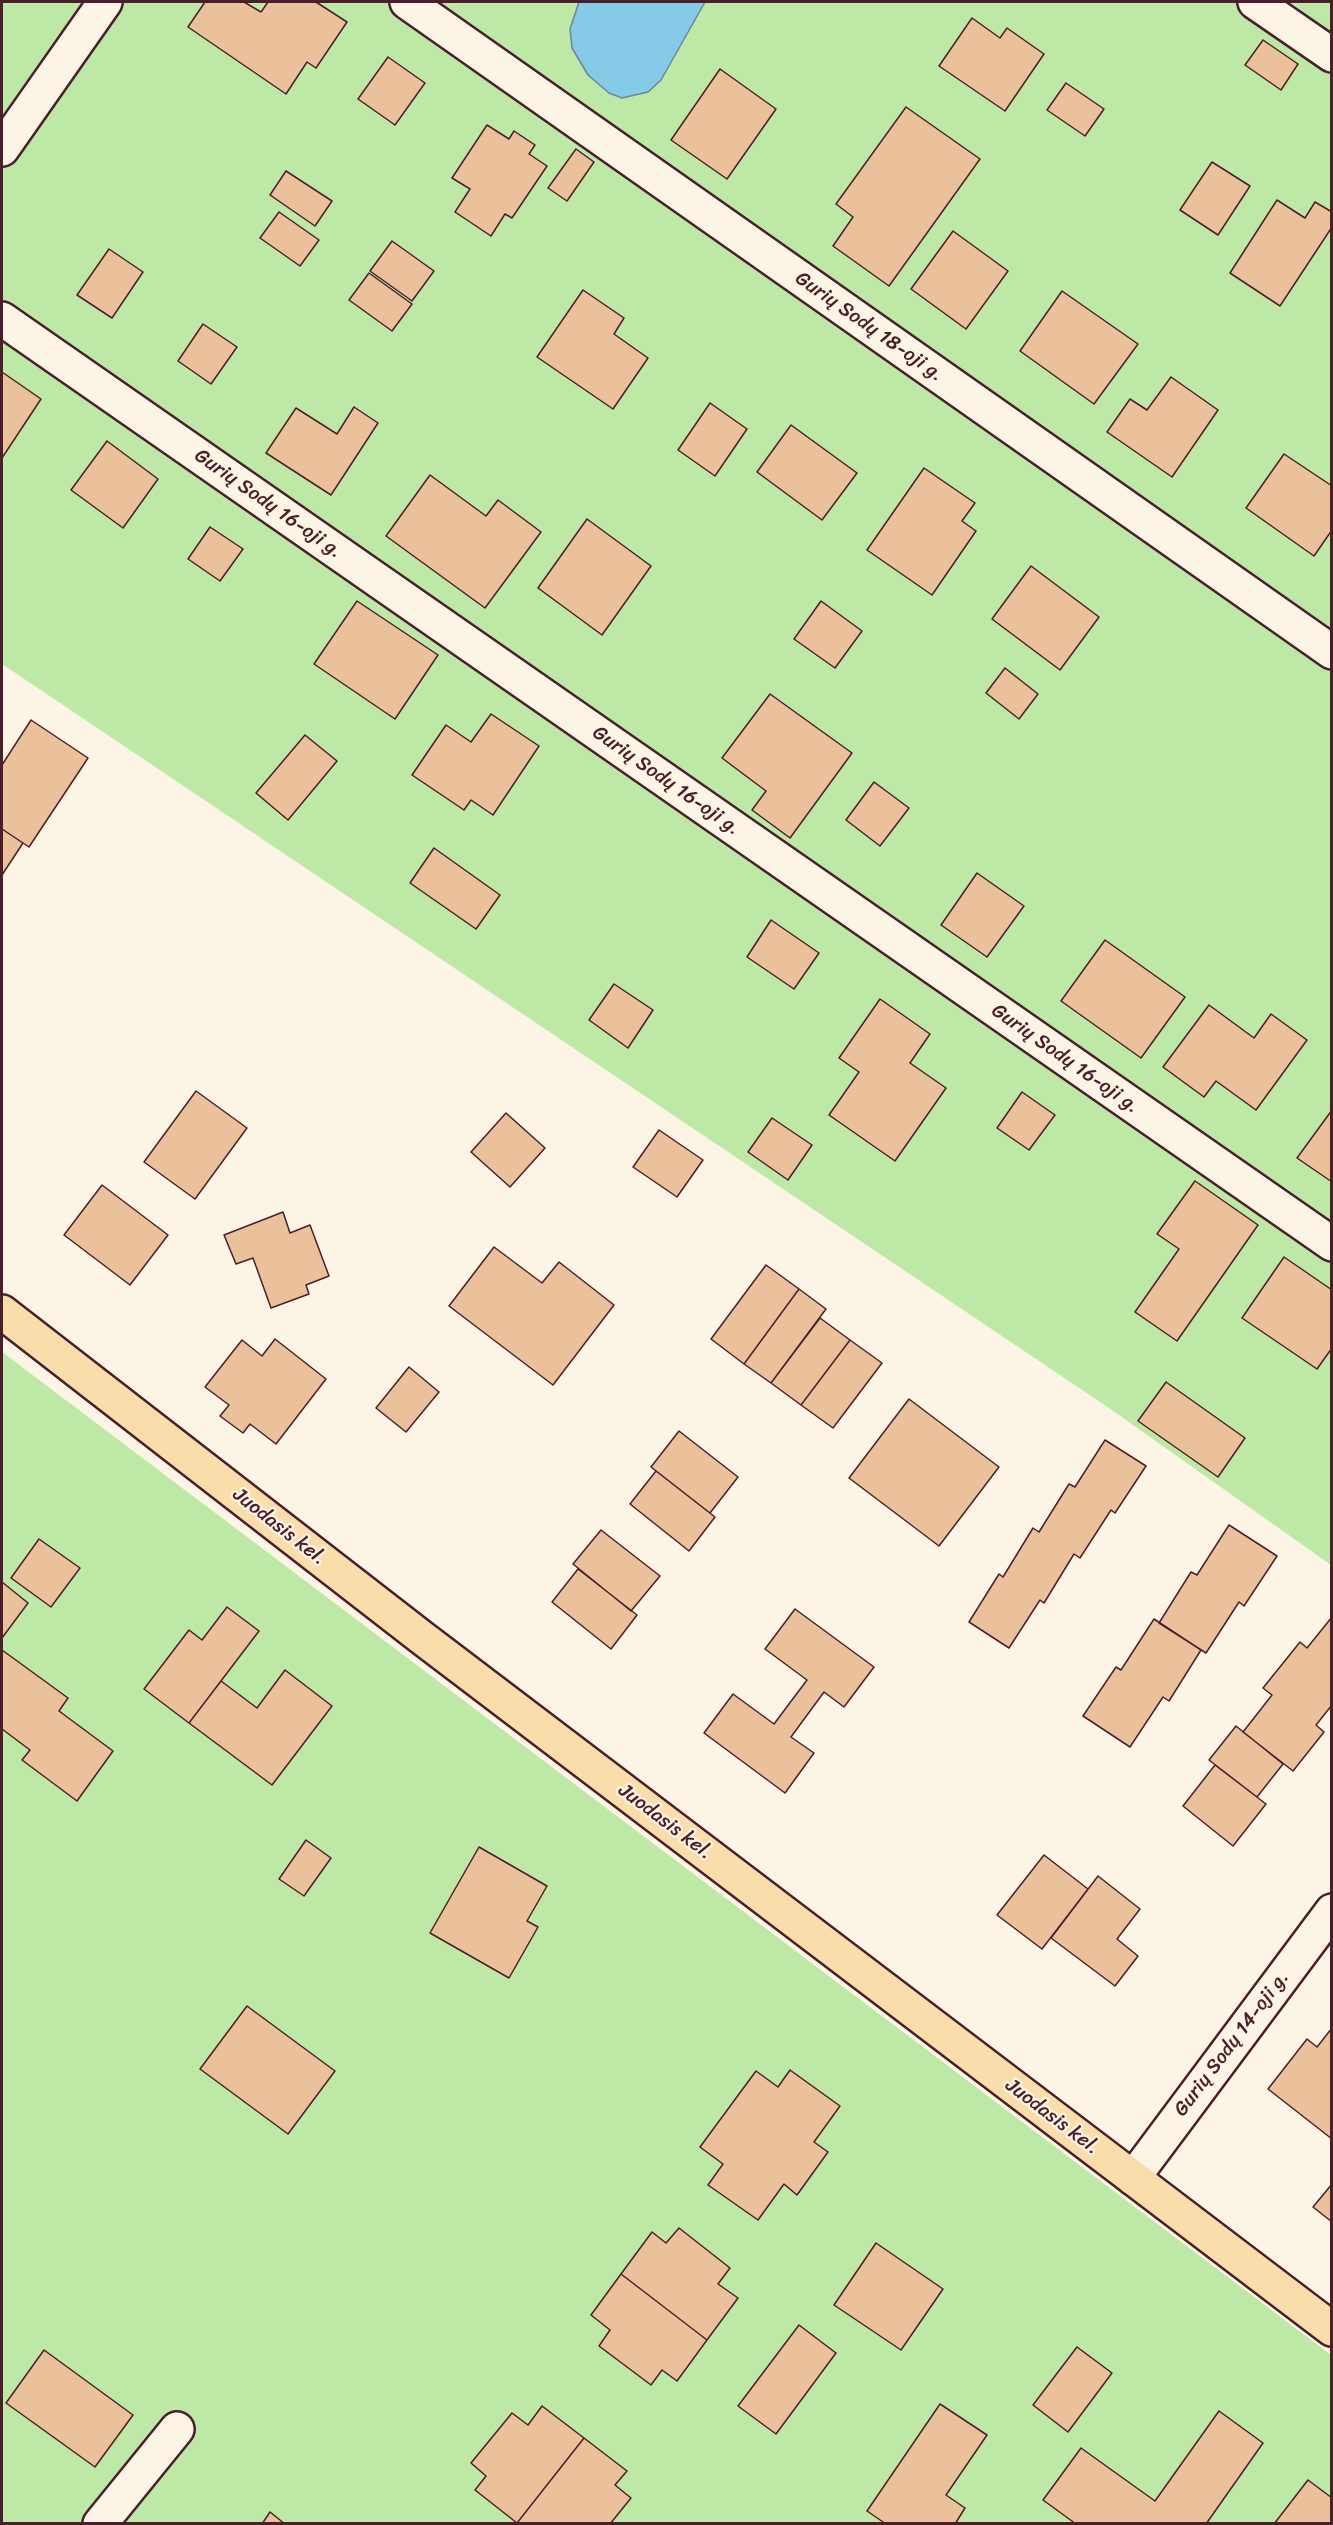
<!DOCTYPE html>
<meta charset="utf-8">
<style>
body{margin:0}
#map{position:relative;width:1333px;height:2525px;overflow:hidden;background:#fcf5e5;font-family:Sriracha,sans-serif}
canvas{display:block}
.frame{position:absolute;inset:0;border:3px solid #4a1f2b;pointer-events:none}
</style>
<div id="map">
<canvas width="1333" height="2525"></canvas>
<div class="frame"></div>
</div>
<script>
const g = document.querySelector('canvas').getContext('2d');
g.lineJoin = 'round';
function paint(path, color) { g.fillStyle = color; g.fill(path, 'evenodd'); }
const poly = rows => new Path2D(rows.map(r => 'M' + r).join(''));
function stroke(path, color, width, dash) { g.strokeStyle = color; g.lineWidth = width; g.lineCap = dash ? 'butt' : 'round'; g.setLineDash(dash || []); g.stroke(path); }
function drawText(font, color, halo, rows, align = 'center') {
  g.font = font + ' Sriracha,sans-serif'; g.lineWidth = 4.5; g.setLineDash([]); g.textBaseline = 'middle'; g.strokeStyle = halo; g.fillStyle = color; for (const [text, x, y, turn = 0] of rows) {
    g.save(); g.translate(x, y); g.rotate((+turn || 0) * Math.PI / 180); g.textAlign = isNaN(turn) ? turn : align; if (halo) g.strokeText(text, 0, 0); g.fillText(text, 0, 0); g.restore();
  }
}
paint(poly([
 [2,2,1331,2,1331,1565,1109,1408,2,664],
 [2,1352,1331,2355,1331,2523,2,2523]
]), '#bde8a5');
const water = poly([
 [579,2,705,2,661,80,648,92,622,98,609,93,588,75,572,48,570,29,579,2]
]);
paint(water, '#85cae6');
stroke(water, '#6d869b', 1.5);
const building = poly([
 [205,2,244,2,261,12,268,2,316,2,347,22,316,68,307,62,286,94,188,27,205,2],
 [972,18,1000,38,1007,28,1044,54,1005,111,939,66,972,18],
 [1263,40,1298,64,1281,90,1245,65,1263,40],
 [388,57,425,83,395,125,358,99,388,57],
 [720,69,776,109,727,179,671,140,720,69],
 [1066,83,1104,109,1085,136,1047,110,1066,83],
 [906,107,980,159,889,286,833,246,853,217,836,204,906,107],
 [487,125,509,139,514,131,535,145,529,154,547,166,512,218,505,214,491,236,455,212,470,189,452,178,487,125],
 [576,149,594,162,567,201,548,188,576,149],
 [1212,162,1250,186,1218,235,1180,210,1212,162],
 [286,171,332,201,315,226,270,195,286,171],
 [1277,200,1305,218,1315,202,1332,212,1332,227,1280,306,1230,273,1277,200],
 [279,212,319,240,300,266,260,238,279,212],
 [953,231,1008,271,966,329,911,289,953,231],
 [392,241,434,271,412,301,370,271,392,241],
 [109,249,143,272,112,318,77,295,109,249],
 [369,273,412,304,392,331,349,300,369,273],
 [583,290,624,318,614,334,648,358,613,409,537,357,583,290],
 [1062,291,1138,344,1094,404,1020,351,1062,291],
 [203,324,237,347,211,384,178,361,203,324],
 [2,372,41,399,2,458,2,372],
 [1171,377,1218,410,1172,477,1107,432,1130,399,1147,410,1171,377],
 [710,403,747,429,715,476,678,450,710,403],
 [354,407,378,423,331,495,266,453,296,408,337,434,354,407],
 [791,425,857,473,822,520,757,472,791,425],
 [107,441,158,479,123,528,71,490,107,441],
 [1284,454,1332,486,1332,530,1314,556,1246,508,1284,454],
 [924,468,975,503,962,521,976,531,932,595,867,550,924,468],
 [430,475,486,516,498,500,541,532,485,608,386,536,430,475],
 [587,519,651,566,602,635,538,588,587,519],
 [210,527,243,549,220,581,188,559,210,527],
 [1031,566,1099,617,1060,670,992,619,1031,566],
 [357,601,438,655,395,719,314,664,357,601],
 [821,601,862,631,835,668,794,639,821,601],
 [1005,668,1038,694,1019,719,986,693,1005,668],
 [770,694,852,753,790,838,752,810,766,791,722,758,770,694],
 [491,714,539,746,493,815,471,800,464,810,412,775,446,725,471,742,491,714],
 [31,720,88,758,29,847,2,829,2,765,31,720],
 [305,735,337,761,288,820,256,793,305,735],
 [874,782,909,808,880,846,846,820,874,782],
 [2,829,23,843,2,875,2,829],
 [434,848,500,895,476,929,410,883,434,848],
 [977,873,1024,906,987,957,941,925,977,873],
 [771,920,819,953,794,989,747,957,771,920],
 [1105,940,1185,997,1141,1058,1061,1001,1105,940],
 [614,984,653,1010,628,1048,589,1020,614,984],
 [880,999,930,1034,910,1063,946,1088,895,1161,829,1115,859,1072,839,1058,880,999],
 [1209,1005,1254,1038,1271,1014,1307,1040,1256,1110,1216,1081,1204,1097,1163,1067,1209,1005],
 [196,1091,247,1128,195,1199,144,1162,196,1091],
 [1022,1092,1055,1115,1029,1150,997,1128,1022,1092],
 [1332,1110,1332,1182,1297,1158,1332,1110],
 [506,1113,545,1148,510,1187,471,1152,506,1113],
 [772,1118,812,1145,788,1180,748,1152,772,1118],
 [659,1130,703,1160,677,1197,633,1167,659,1130],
 [1195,1181,1258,1225,1177,1341,1135,1312,1179,1249,1157,1234,1195,1181],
 [102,1185,168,1235,130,1285,64,1235,102,1185],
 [283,1212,290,1233,310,1225,329,1276,306,1285,309,1294,271,1308,253,1258,236,1264,224,1235,283,1212],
 [494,1247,542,1283,559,1262,614,1305,553,1385,449,1306,494,1247],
 [1284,1257,1332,1290,1332,1348,1317,1369,1242,1318,1284,1257],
 [766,1265,799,1289,744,1364,711,1339,766,1265],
 [799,1289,826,1309,771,1383,744,1364,799,1289],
 [820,1318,850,1340,801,1405,771,1383,820,1318],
 [275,1339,326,1379,276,1444,250,1424,243,1433,220,1416,229,1405,205,1387,242,1340,262,1356,275,1339],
 [850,1340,882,1363,833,1428,801,1405,850,1340],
 [409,1367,439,1392,406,1432,376,1408,409,1367],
 [1166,1382,1245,1438,1218,1477,1138,1421,1166,1382],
 [909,1399,999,1467,939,1546,849,1478,909,1399],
 [679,1431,738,1477,710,1513,651,1467,679,1431],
 [1105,1440,1146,1466,1115,1513,1111,1510,1080,1558,1074,1554,1044,1603,1040,1600,1009,1648,969,1622,999,1574,1003,1577,1033,1528,1039,1532,1069,1484,1075,1487,1105,1440],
 [656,1471,715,1517,689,1551,630,1504,656,1471],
 [1229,1525,1277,1556,1244,1606,1239,1602,1206,1653,1159,1623,1191,1572,1197,1575,1229,1525],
 [601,1530,660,1576,631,1611,573,1564,601,1530],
 [39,1539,80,1568,51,1607,11,1578,39,1539],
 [578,1569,637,1615,611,1649,552,1602,578,1569],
 [2,1582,28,1603,2,1638,2,1582],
 [227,1607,259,1631,189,1723,144,1689,189,1630,202,1640,227,1607],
 [795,1609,874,1667,844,1707,824,1692,791,1737,814,1753,785,1793,704,1733,733,1694,774,1724,807,1680,765,1649,795,1609],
 [1332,1617,1332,1705,1316,1725,1324,1732,1293,1771,1243,1732,1272,1695,1263,1688,1300,1642,1307,1648,1332,1617],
 [1154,1619,1201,1650,1169,1701,1163,1697,1130,1747,1083,1716,1116,1667,1121,1670,1154,1619],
 [2,1650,68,1698,59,1711,113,1751,77,1801,22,1760,30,1750,2,1729,2,1650],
 [285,1670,332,1706,272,1785,189,1723,221,1681,257,1708,285,1670],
 [1236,1726,1283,1764,1257,1797,1209,1760,1236,1726],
 [1215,1765,1266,1804,1233,1846,1183,1806,1215,1765],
 [306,1840,331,1858,304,1896,279,1879,306,1840],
 [479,1847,547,1886,527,1921,538,1927,509,1978,430,1933,479,1847],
 [1044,1855,1088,1889,1042,1949,997,1915,1044,1855],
 [1098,1876,1140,1909,1117,1939,1138,1956,1115,1986,1051,1938,1098,1876],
 [247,2006,335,2071,288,2134,200,2069,247,2006],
 [1332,2028,1332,2139,1268,2089,1307,2039,1317,2047,1332,2028],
 [790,2070,840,2106,814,2142,828,2152,797,2195,784,2184,758,2220,708,2185,723,2164,700,2147,756,2071,778,2087,790,2070],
 [1332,2184,1332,2222,1313,2207,1332,2184],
 [679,2228,730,2268,718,2284,738,2298,707,2340,621,2274,652,2232,666,2243,679,2228],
 [876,2243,943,2289,901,2350,834,2305,876,2243],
 [621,2274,707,2340,677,2381,662,2370,651,2385,599,2346,610,2330,591,2315,621,2274],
 [799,2325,836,2353,776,2434,738,2406,799,2325],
 [1077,2347,1112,2373,1068,2432,1033,2405,1077,2347],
 [44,2350,133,2415,95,2467,6,2403,44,2350],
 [940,2404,987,2435,946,2495,965,2508,955,2524,886,2524,867,2511,940,2404],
 [542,2406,584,2438,517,2523,475,2490,486,2476,471,2463,512,2413,528,2425,542,2406],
 [1219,2411,1263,2443,1206,2524,1076,2524,1043,2500,1081,2448,1155,2501,1219,2411],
 [584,2438,627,2471,615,2485,631,2498,610,2524,517,2523,584,2438],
 [1308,2480,1332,2498,1332,2524,1274,2524,1308,2480],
 [270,2512,285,2524,262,2524,270,2512]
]);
paint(building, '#ebc19b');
stroke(building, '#4a1f2b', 1.5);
const minor = poly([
 [407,2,1332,652],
 [1255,2,1332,55],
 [2,149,105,2],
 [2,319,1332,1244],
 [1133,2178,1332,1911],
 [100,2524,177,2429]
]);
const primary = poly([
 [2,1312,421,1637,1332,2329]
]);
stroke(minor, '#4a1f2b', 38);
stroke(primary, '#4a1f2b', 38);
stroke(minor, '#fcf5e5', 33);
stroke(primary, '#f9deab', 33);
drawText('20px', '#4a1f2b', '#fcf5e5', [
 ["Gurių Sodų 18-oji g.",869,327,35],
 ["Gurių Sodų 16-oji g.",268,504,35],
 ["Gurių Sodų 16-oji g.",666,781,35],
 ["Gurių Sodų 16-oji g.",1065,1059,35],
 ["Juodasis kel.",279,1527,38],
 ["Juodasis kel.",665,1822,37],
 ["Gurių Sodų 14-oji g.",1232,2044,-53],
 ["Juodasis kel.",1052,2117,37]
]);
</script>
